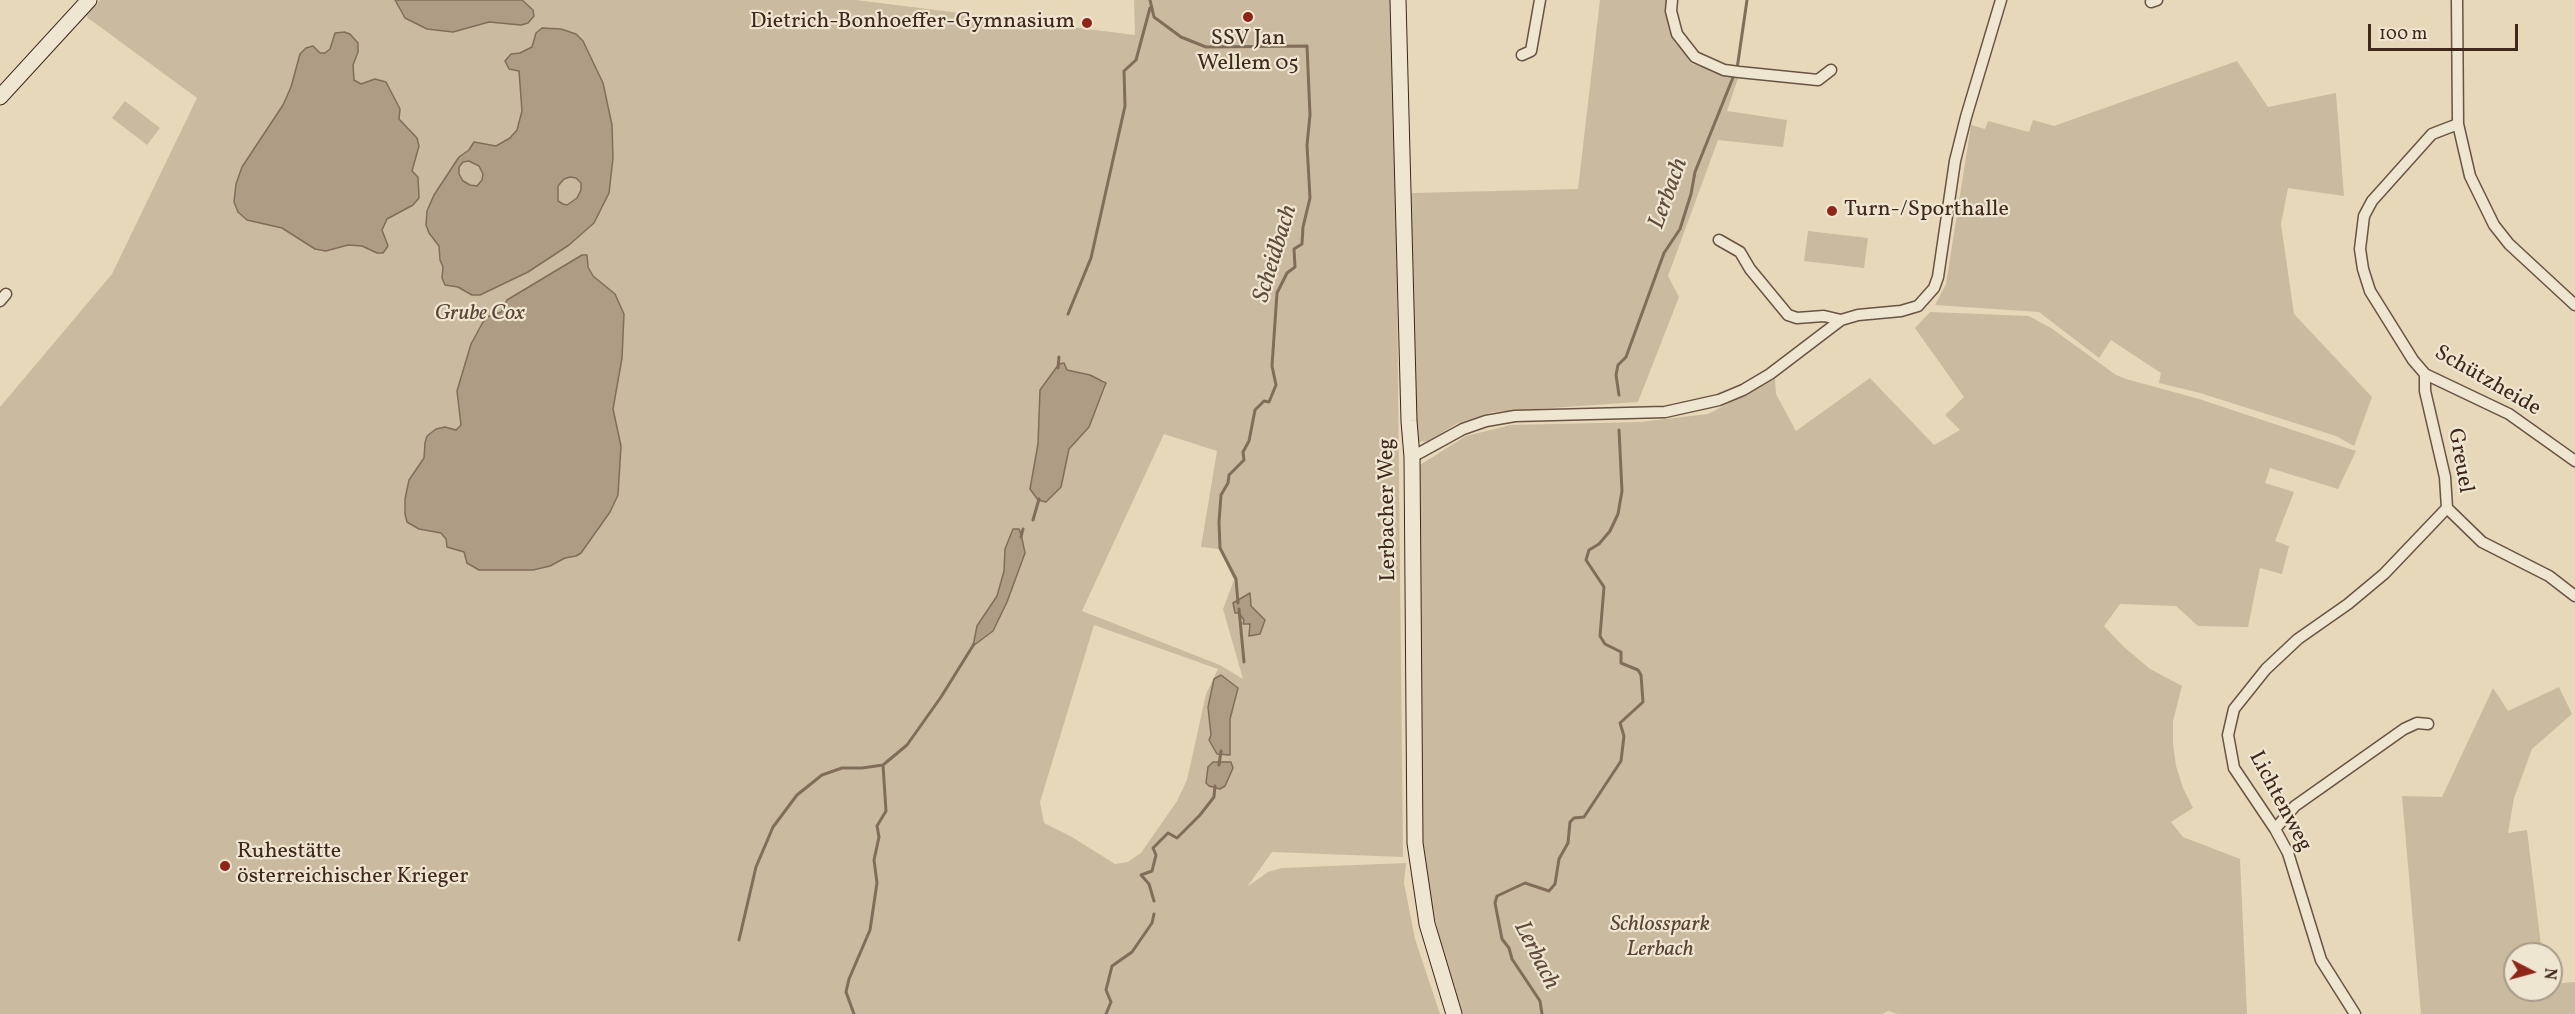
<!DOCTYPE html>
<meta charset="utf-8">
<style>
body{margin:0}
#map{position:relative;width:2575px;height:1014px;overflow:hidden;background:#e7d8ba;font-family:Vollkorn,serif}
canvas{display:block}
.north{position:absolute;left:2503px;top:942px;width:60px;height:60px;box-sizing:border-box;background:#efe6d2;border:2px solid #a99a89;border-radius:50%;rotate:96deg;font-size:16px;font-weight:700;line-height:24px;text-align:center;color:#3f271b}
.north::after{content:'';display:block;margin:auto;width:21px;height:27px;background:#8f2418;clip-path:polygon(50% 0,100% 100%,50% 72%,0 100%)}
.scale{position:absolute;left:2368px;top:24px;width:150px;height:27px;box-sizing:border-box;border:3px solid #3f271b;border-top:0;padding-left:8px;font-size:18px;line-height:21px;white-space:nowrap;color:#3f271b;-webkit-text-stroke:4px #efe6d2;paint-order:stroke}
</style>
<div id="map">
<canvas width="2575" height="1014"></canvas>
<div class="north">N</div>
<div class="scale">100 m</div>
</div>
<script>
const g = document.querySelector('canvas').getContext('2d');
g.lineJoin = 'round';
function paint(path, color) { g.fillStyle = color; g.fill(path, 'evenodd'); }
const poly = rows => new Path2D(rows.map(r => 'M' + r).join(''));
function stroke(path, color, width, dash) { g.strokeStyle = color; g.lineWidth = width; g.lineCap = dash ? 'butt' : 'round'; g.setLineDash(dash || []); g.stroke(path); }
function drawText(font, color, halo, rows, align = 'center') {
  g.font = font + ' Vollkorn,serif'; g.lineWidth = 4.5; g.setLineDash([]); g.textBaseline = 'middle'; g.strokeStyle = halo; g.fillStyle = color; for (const [text, x, y, turn = 0] of rows) {
    g.save(); g.translate(x, y); g.rotate((+turn || 0) * Math.PI / 180); g.textAlign = isNaN(turn) ? turn : align; if (halo) g.strokeText(text, 0, 0); g.fillText(text, 0, 0); g.restore();
  }
}
paint(poly([
 [100,0,856,0,1135,35,1134,0,1394,0,1403,857,1272,852,1247,887,1268,872,1282,868,1406,863,1404,883,1415,939,1440,1014,0,1014,0,407,112,274,197,98,88,18,86,15],
 [1064,363,1067,370,1104,380,1106,383,1105,389,1089,427,1068,449,1066,467,1030,489,1038,444,1040,390],
 [1164,434,1217,451,1201,547,1219,549,1234,580,1223,609,1243,679,1220,665,1082,611],
 [1005,549,1007,602,977,626,997,596,1004,571],
 [1094,625,1218,669,1206,694,1187,780,1177,801,1141,853,1128,862,1115,864,1072,837,1044,823,1040,802],
 [1238,688,1230,719,1230,755,1218,754,1209,740,1211,735,1208,707],
 [1213,762,1231,762,1220,789,1209,786],
 [1600,0,1667,0,1669,25,1692,64,1738,78,1727,111,1787,120,1783,147,1718,140,1668,276,1679,297,1638,402,1492,412,1456,424,1428,441,1418,442,1415,439,1411,193,1578,189],
 [2237,61,2268,107,2336,93,2344,196,2288,188,2281,224,2294,314,2372,397,2354,446,2336,436,2200,393,2159,383,2161,373,2111,340,2099,358,2039,312,1935,305,1946,284,1971,125,1985,129,1988,121,2029,132,2033,120,2054,126],
 [125,101,160,128,147,145,112,118],
 [1808,231,1868,238,1864,268,1804,261],
 [1930,312,2029,316,2051,328,2116,375,2126,379,2199,399,2356,451,2338,489,2270,468,2265,483,2294,492,2275,541,2289,546,2282,574,2260,568,2248,627,2198,626,2176,606,2120,604,2104,626,2124,647,2150,669,2182,686,2173,721,2173,744,2176,766,2183,788,2193,808,2171,822,2183,837,2240,859,2247,1014,1898,1014,1888,1011,1882,1014,1463,1014,1445,962,1422,864,1420,465,1466,436,1511,425,1640,422,1708,414,1775,379,1776,394,1796,431,1870,378,1934,445,1960,430,1945,415,1964,397,1915,328],
 [2559,687,2572,714,2532,749,2514,798,2508,833,2527,830,2542,954,2515,954,2515,990,2551,990,2551,984,2575,982,2575,1014,2421,1014,2402,796,2442,797,2493,688,2508,711]
]), '#caba9f');
const water = poly([
 [395,0,522,0,533,10,534,16,528,23,521,25,489,22,453,32,427,29,405,18,395,0],
 [542,28,561,29,576,34,583,41,603,83,612,125,613,158,609,193,594,223,569,245,528,272,480,295,472,295,458,287,445,285,442,278,443,267,440,260,439,246,429,233,426,225,427,211,434,195,459,157,469,150,474,142,496,146,510,138,517,130,522,111,519,71,509,69,505,61,511,54,520,53,532,47,536,33,542,28],
 [469,161,479,166,483,174,482,180,477,186,470,185,463,181,459,174,459,167,463,162,469,161],
 [570,177,576,178,581,183,581,190,577,198,567,205,563,204,558,201,558,186,564,179,570,177],
 [344,32,350,34,358,43,358,52,353,65,354,80,361,84,375,79,386,82,400,109,399,119,417,138,419,146,412,171,418,177,419,198,413,205,387,219,382,230,388,246,383,253,377,253,362,246,348,245,326,251,315,249,282,228,247,220,238,212,234,202,236,184,242,167,283,105,291,87,300,54,306,48,313,46,320,53,325,53,330,49,335,33,344,32],
 [582,255,587,255,588,267,593,276,615,294,624,314,622,358,613,409,621,446,618,495,610,512,581,553,576,556,565,558,550,566,533,570,479,570,467,563,464,552,447,547,446,539,441,533,419,529,407,522,405,514,405,499,409,480,424,458,425,443,427,436,436,429,445,427,456,430,461,425,457,391,471,344,483,322,487,317,501,312,507,300,582,255],
 [1064,363,1067,370,1090,375,1106,383,1089,427,1069,449,1061,487,1046,502,1038,500,1030,489,1038,444,1040,390,1059,364,1064,363],
 [1013,529,1019,529,1021,534,1025,553,1007,602,993,631,973,646,977,626,997,596,1004,571,1005,549,1013,529],
 [1250,593,1251,606,1265,620,1260,634,1249,636,1250,624,1243,624,1244,620,1239,613,1235,613,1233,603,1250,593],
 [1221,675,1238,688,1230,719,1230,755,1217,754,1209,740,1211,735,1208,707,1214,679,1221,675],
 [1213,762,1231,762,1233,768,1225,786,1220,789,1209,786,1206,783,1208,767,1213,762]
]);
paint(water, '#ae9c84');
stroke(water, '#826d5a', 1.5);
stroke(poly([
 [1150,0,1154,17,1181,37,1206,47,1307,46,1310,115,1307,145,1310,198,1303,227,1302,244,1294,249,1295,267,1287,273,1277,293,1272,366,1276,385,1269,402,1264,401,1255,410,1249,441,1243,452,1244,460,1229,475,1228,483,1221,495,1219,522,1220,548,1236,579,1238,603],
 [1737,69,1747,0],
 [1068,314,1091,258,1125,106,1124,71,1136,60,1150,8],
 [1058,368,1059,357],
 [1619,395,1616,375,1618,365,1626,357,1664,253,1680,229,1691,194,1695,172,1734,75],
 [1033,520,1039,499],
 [1021,537,1023,529],
 [1239,609,1244,662],
 [1219,765,1221,751],
 [1154,901,1149,884,1141,875,1152,871,1156,855,1153,848,1168,833,1177,838,1200,815,1214,797,1215,786],
 [739,940,756,867,773,827,797,795,822,775,842,768,862,768,883,765],
 [854,1014,846,992,849,979,870,930,877,883,874,860,879,837,877,826,886,811,883,765,907,745,941,697,974,644],
 [1106,1014,1111,1002,1106,990,1112,966,1132,952,1152,923,1154,914],
 [1542,1014,1540,1001,1512,959,1509,948,1502,939,1495,903,1497,896,1525,883,1549,891,1555,884,1559,859,1568,843,1570,822,1574,818,1584,817,1621,761,1624,736,1620,723,1643,702,1641,675,1638,670,1621,663,1621,652,1605,644,1600,636,1604,587,1586,560,1589,550,1599,544,1610,531,1618,514,1622,491,1619,430]
]), '#826d5a', 3);
const street = poly([
 [1672,0,1671,11,1677,34,1695,57,1724,70,1739,72,1818,80,1831,70],
 [2457,0,2458,124,2470,176,2494,225,2509,244,2575,305],
 [2151,2,2157,0],
 [1522,55,1531,51,1540,0],
 [2458,124,2432,134,2372,201,2364,216,2360,249,2363,269,2370,291,2413,360,2425,374,2509,414,2575,461],
 [1719,240,1740,252,1750,269,1788,315,1797,318,1824,316,1841,320],
 [0,301,6,294],
 [2425,374,2425,391,2445,477,2447,508,2482,542,2549,576,2575,596],
 [1412,457,1463,429,1486,421,1515,416,1665,412,1719,400,1743,390,1770,374,1841,320,1858,315,1901,311,1918,306,1934,288,1938,277,1955,161,1966,117,2001,0],
 [2275,829,2295,806,2404,729,2417,723,2428,724],
 [2355,1014,2321,960,2288,853,2275,829,2234,768,2228,735,2234,709,2266,669,2298,639,2348,604,2384,574,2447,508]
]);
const secondary = poly([
 [1398,0,1409,421,1412,457,1415,843,1427,924,1454,1014],
 [0,97,89,0]
]);
stroke(street, '#695343', 13);
stroke(secondary, '#3f271b', 17);
stroke(street, '#efe6d2', 10);
stroke(secondary, '#efe6d2', 15);
for (const [x, y, r, color] of [
 [1248,17,6,"#8f2418"],
 [1087,23,6,"#8f2418"],
 [1832,211,6,"#8f2418"],
 [225,866,6,"#8f2418"]
]) { const dot = new Path2D(); dot.arc(x, y, r, 0, 2 * Math.PI); g.fillStyle = color; g.fill(dot); stroke(dot, '#efe6d2', 2); }
drawText('22px', '#3f271b', '#efe6d2', [
 ["Dietrich-Bonhoeffer-Gymnasium",1075,23,"right"],
 ["SSV Jan",1248,40,"center"],
 ["Wellem 05",1248,65,"center"],
 ["Turn-/Sporthalle",1844,211],
 ["Ruhestätte",237,853],
 ["österreichischer Krieger",237,878]
], 'left');
drawText('italic 22px', '#5b4435', '#efe6d2', [
 ["Grube Cox",480,315],
 ["Schlosspark",1660,926],
 ["Lerbach",1660,951]
]);
drawText('22px', '#3f271b', '#efe6d2', [
 ["Schützheide",2487,382,30],
 ["Greuel",2459,461,80],
 ["Lerbacher Weg",1389,510,-91],
 ["Lichtenweg",2279,802,62]
]);
drawText('italic 24px', '#604a3a', '#efe6d2', [
 ["Lerbach",1670,194,-70],
 ["Scheidbach",1277,254,-73],
 ["Lerbach",1535,956,63]
]);
</script>
